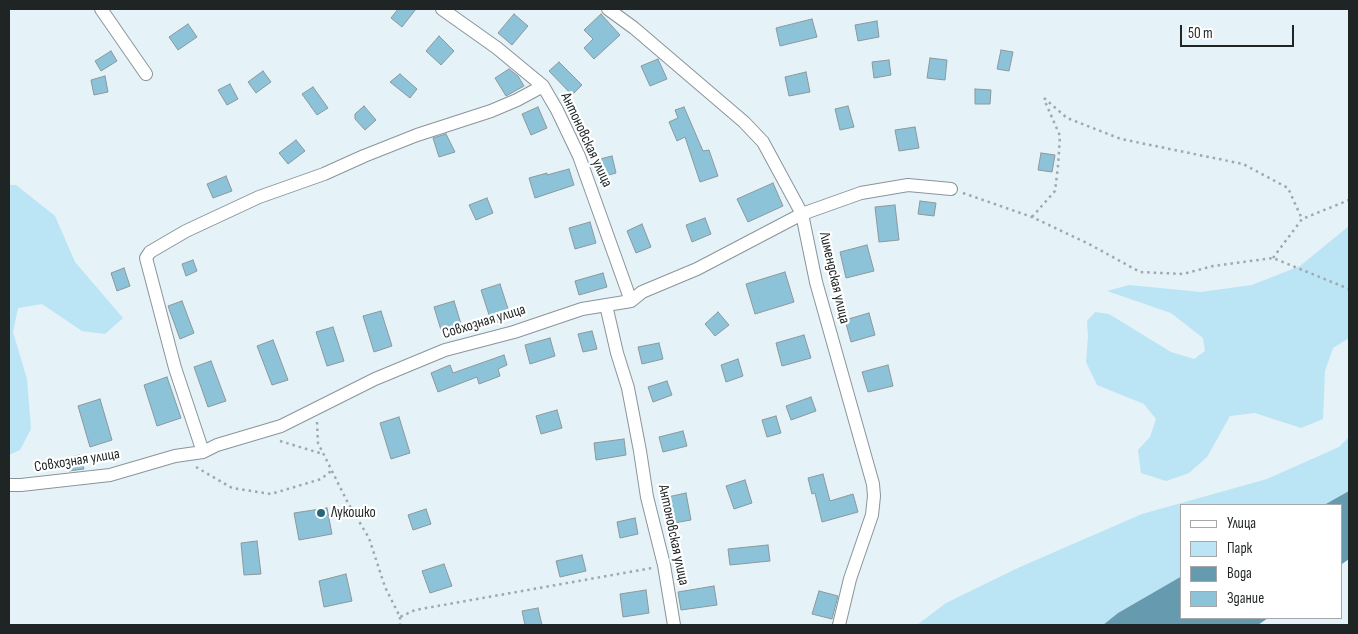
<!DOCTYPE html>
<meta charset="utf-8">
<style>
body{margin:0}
#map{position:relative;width:1358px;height:634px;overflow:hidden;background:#e5f2f7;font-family:"Sofia Sans Condensed",sans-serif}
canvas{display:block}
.frame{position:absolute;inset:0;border:10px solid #1f2425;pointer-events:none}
.legend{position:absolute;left:1180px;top:504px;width:162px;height:115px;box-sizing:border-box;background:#fff;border:1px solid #a5a7a8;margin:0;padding:6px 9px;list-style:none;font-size:15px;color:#1f2425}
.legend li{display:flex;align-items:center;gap:10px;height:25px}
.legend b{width:25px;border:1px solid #a5a7a8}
.scale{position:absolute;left:1180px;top:25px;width:114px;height:22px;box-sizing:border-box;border:2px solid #1f2425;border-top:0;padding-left:6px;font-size:15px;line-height:18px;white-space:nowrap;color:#1f2425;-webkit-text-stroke:4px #fff;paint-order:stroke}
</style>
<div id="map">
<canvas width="1358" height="634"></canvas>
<div class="frame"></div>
<ul class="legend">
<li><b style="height:6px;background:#fff"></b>Улица</li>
<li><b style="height:14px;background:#bbe4f4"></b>Парк</li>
<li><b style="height:14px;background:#659aaf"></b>Вода</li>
<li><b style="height:14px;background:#8cc3d8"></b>Здание</li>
</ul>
<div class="scale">50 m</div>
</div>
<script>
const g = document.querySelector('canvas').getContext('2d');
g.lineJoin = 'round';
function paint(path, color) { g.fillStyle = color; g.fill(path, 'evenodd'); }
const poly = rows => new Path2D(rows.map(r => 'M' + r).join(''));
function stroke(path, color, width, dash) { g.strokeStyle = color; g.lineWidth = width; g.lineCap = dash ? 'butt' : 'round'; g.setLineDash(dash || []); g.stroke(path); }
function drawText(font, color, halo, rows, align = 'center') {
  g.font = font + ' "Sofia Sans Condensed",sans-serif'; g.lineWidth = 4.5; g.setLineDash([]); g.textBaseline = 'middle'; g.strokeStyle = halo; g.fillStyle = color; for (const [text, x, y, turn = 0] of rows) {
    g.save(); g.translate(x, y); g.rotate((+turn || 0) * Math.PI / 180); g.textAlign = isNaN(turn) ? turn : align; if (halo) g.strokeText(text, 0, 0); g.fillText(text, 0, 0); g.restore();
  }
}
paint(poly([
 [9,185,16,185,55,216,75,262,123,318,105,334,82,331,42,304,18,308,13,332,27,379,31,429,20,450,9,455],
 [1349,226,1349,338,1333,348,1325,371,1323,419,1301,428,1255,413,1230,416,1207,457,1189,473,1166,481,1141,473,1138,450,1150,437,1156,419,1144,404,1097,385,1086,362,1088,337,1087,321,1095,312,1109,314,1171,352,1194,359,1205,351,1203,338,1171,313,1107,291,1129,285,1201,292,1252,285,1300,266],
 [1349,437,1349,491,1324,505,1182,505,1182,576,1118,613,1103,625,917,625,946,603,1020,567,1142,514,1267,479,1339,447]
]), '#bbe4f4');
paint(poly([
 [1349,491,1349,559,1342,564,1342,505,1324,505],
 [1182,576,1182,618,1268,618,1258,625,1103,625,1118,613]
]), '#659aaf');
const building = poly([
 [398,9,416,9,402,27,391,18,398,9],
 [514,14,528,26,512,45,498,33,514,14],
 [601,14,620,35,594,59,584,48,593,39,584,30,601,14],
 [812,19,817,37,780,46,776,28,812,19],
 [877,21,879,37,858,41,855,25,877,21],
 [188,24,197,37,178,50,169,37,188,24],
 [439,36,454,51,441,65,426,51,439,36],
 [1001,50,1013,52,1009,71,997,69,1001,50],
 [111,51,117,61,101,71,95,61,111,51],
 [930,58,947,60,945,80,927,78,930,58],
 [658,59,667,79,650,86,641,66,658,59],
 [889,60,891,75,874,78,872,62,889,60],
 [559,62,582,85,572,95,549,71,559,62],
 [509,69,518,76,524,86,506,96,495,78,509,69],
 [263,71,271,82,256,93,248,82,263,71],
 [806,72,810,92,789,96,785,77,806,72],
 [400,74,417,89,410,98,390,82,400,74],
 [105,76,108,92,94,95,91,80,105,76],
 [230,84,238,99,227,105,218,90,230,84],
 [313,87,328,108,317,115,302,94,313,87],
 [975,89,991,90,990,104,975,104,975,89],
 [364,106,376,120,365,130,355,119,355,114,364,106],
 [848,106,854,127,840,130,835,109,848,106],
 [538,107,547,128,531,135,522,114,538,107],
 [684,107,703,151,709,150,718,176,700,182,685,137,677,141,669,122,678,118,675,110,684,107],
 [915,127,919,148,899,151,895,130,915,127],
 [446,134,455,152,439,157,433,138,446,134],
 [296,140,305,151,288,164,279,153,296,140],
 [1041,153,1055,155,1052,172,1038,170,1041,153],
 [612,156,616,173,601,177,596,160,612,156],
 [569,169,574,185,535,198,529,178,547,173,547,175,569,169],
 [226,176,232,191,213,198,207,184,226,176],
 [773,183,783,206,748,222,737,199,773,183],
 [487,198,493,213,476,220,469,205,487,198],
 [920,201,936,203,934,216,918,214,920,201],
 [895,205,899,240,879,242,875,207,895,205],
 [705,218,711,234,692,242,686,225,705,218],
 [590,222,596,243,575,249,569,228,590,222],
 [642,224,651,247,636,253,627,231,642,224],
 [867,245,874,271,846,278,840,252,867,245],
 [193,260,197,271,186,276,182,264,193,260],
 [124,268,130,286,117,291,111,273,124,268],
 [785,272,794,302,755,314,746,284,785,272],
 [603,273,607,287,579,295,575,281,603,273],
 [500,284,511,318,492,324,481,290,500,284],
 [182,301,194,333,180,339,168,306,182,301],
 [454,301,461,324,441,330,434,307,454,301],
 [381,311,392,346,374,352,363,316,381,311],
 [718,312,729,325,715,336,705,324,718,312],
 [869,313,875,335,851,342,845,320,869,313],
 [333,327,344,361,327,366,316,332,333,327],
 [592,331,597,349,583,352,578,334,592,331],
 [804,335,811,358,782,366,776,343,804,335],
 [550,338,555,356,530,364,525,345,550,338],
 [273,340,288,380,272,385,257,346,273,340],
 [659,343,663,359,642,364,638,347,659,343],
 [504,355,507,365,498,369,500,376,479,384,477,377,438,392,431,373,450,365,453,373,504,355],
 [738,359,743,376,726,382,721,365,738,359],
 [211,361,226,401,208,407,194,367,211,361],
 [888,365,893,386,868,392,862,372,888,365],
 [167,377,181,418,157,426,144,385,167,377],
 [667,381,672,395,653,402,648,387,667,381],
 [811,397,816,411,791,420,786,406,811,397],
 [100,399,112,440,90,447,78,406,100,399],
 [557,410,562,428,541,434,536,416,557,410],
 [776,416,781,433,767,437,762,420,776,416],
 [399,417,410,453,391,459,380,423,399,417],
 [683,431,687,446,663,452,659,437,683,431],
 [624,439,626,455,596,460,594,443,624,439],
 [79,455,84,469,69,471,65,459,79,455],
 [823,474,830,501,853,494,858,512,822,522,815,493,812,494,808,478,823,474],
 [745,480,752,503,734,509,726,486,745,480],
 [686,493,691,520,668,524,663,498,686,493],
 [327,508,332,534,299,540,294,513,327,508],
 [426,509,431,524,413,530,408,515,426,509],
 [635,518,638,534,620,538,617,522,635,518],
 [257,541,261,574,244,575,241,543,257,541],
 [768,545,770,561,730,565,728,549,768,545],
 [582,555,586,571,560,577,556,561,582,555],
 [444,564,452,586,430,593,422,571,444,564],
 [346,574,352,601,324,607,319,581,346,574],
 [714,586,717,605,681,610,678,592,714,586],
 [646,590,649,613,623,617,620,594,646,590],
 [819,591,838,596,832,619,812,614,819,591],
 [538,608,542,625,525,625,522,611,538,608]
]);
paint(building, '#8cc3d8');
stroke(building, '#8c989d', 1);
const street = poly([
 [101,9,146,74],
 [442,9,497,48,543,86,557,110,579,156,631,301],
 [608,9,634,28,744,122,763,142,802,214,816,282,873,484,874,496,872,515,850,579,839,625],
 [606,305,617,353,628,388,640,451,647,497,664,565,674,625],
 [203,452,175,368,146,258,150,252,186,231,259,197,324,174,364,156,417,135,491,111,517,100,543,86],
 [9,485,21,485,110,475,175,456,203,452,217,445,281,426,375,379,445,350,514,332,582,309,631,301,642,292,697,269,802,214,861,193,908,185,951,189]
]);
stroke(street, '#8a959a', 14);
stroke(poly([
 [1044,98,1067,118,1121,139,1243,164,1288,188,1302,219],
 [963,193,1032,217,1089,244,1140,272,1183,274,1213,266,1273,258,1349,289],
 [1032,217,1055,191,1058,166,1060,136,1044,99],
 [1273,258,1302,219,1349,200],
 [317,422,318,443,348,503,369,538,385,587,400,617,415,610,652,568],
 [280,441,323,454],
 [196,467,232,488,271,494,321,479,331,471],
 [400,617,400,625]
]), '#9fa9ad', 2.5, [2.5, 4]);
stroke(street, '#fff', 12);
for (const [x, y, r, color] of [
 [321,513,5,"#27657b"]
]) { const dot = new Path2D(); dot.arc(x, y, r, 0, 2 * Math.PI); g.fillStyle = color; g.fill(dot); stroke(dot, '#fff', 2); }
drawText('15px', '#1f2425', '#fff', [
 ["Антоновская улица",586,140,65],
 ["Лимендская улица",834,278,77],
 ["Совхозная улица",484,322,-17],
 ["Совхозная улица",77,461,-9],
 ["Антоновская улица",673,535,78]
]);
drawText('15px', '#1f2425', '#fff', [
 ["Лукошко",331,513]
], 'left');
</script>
